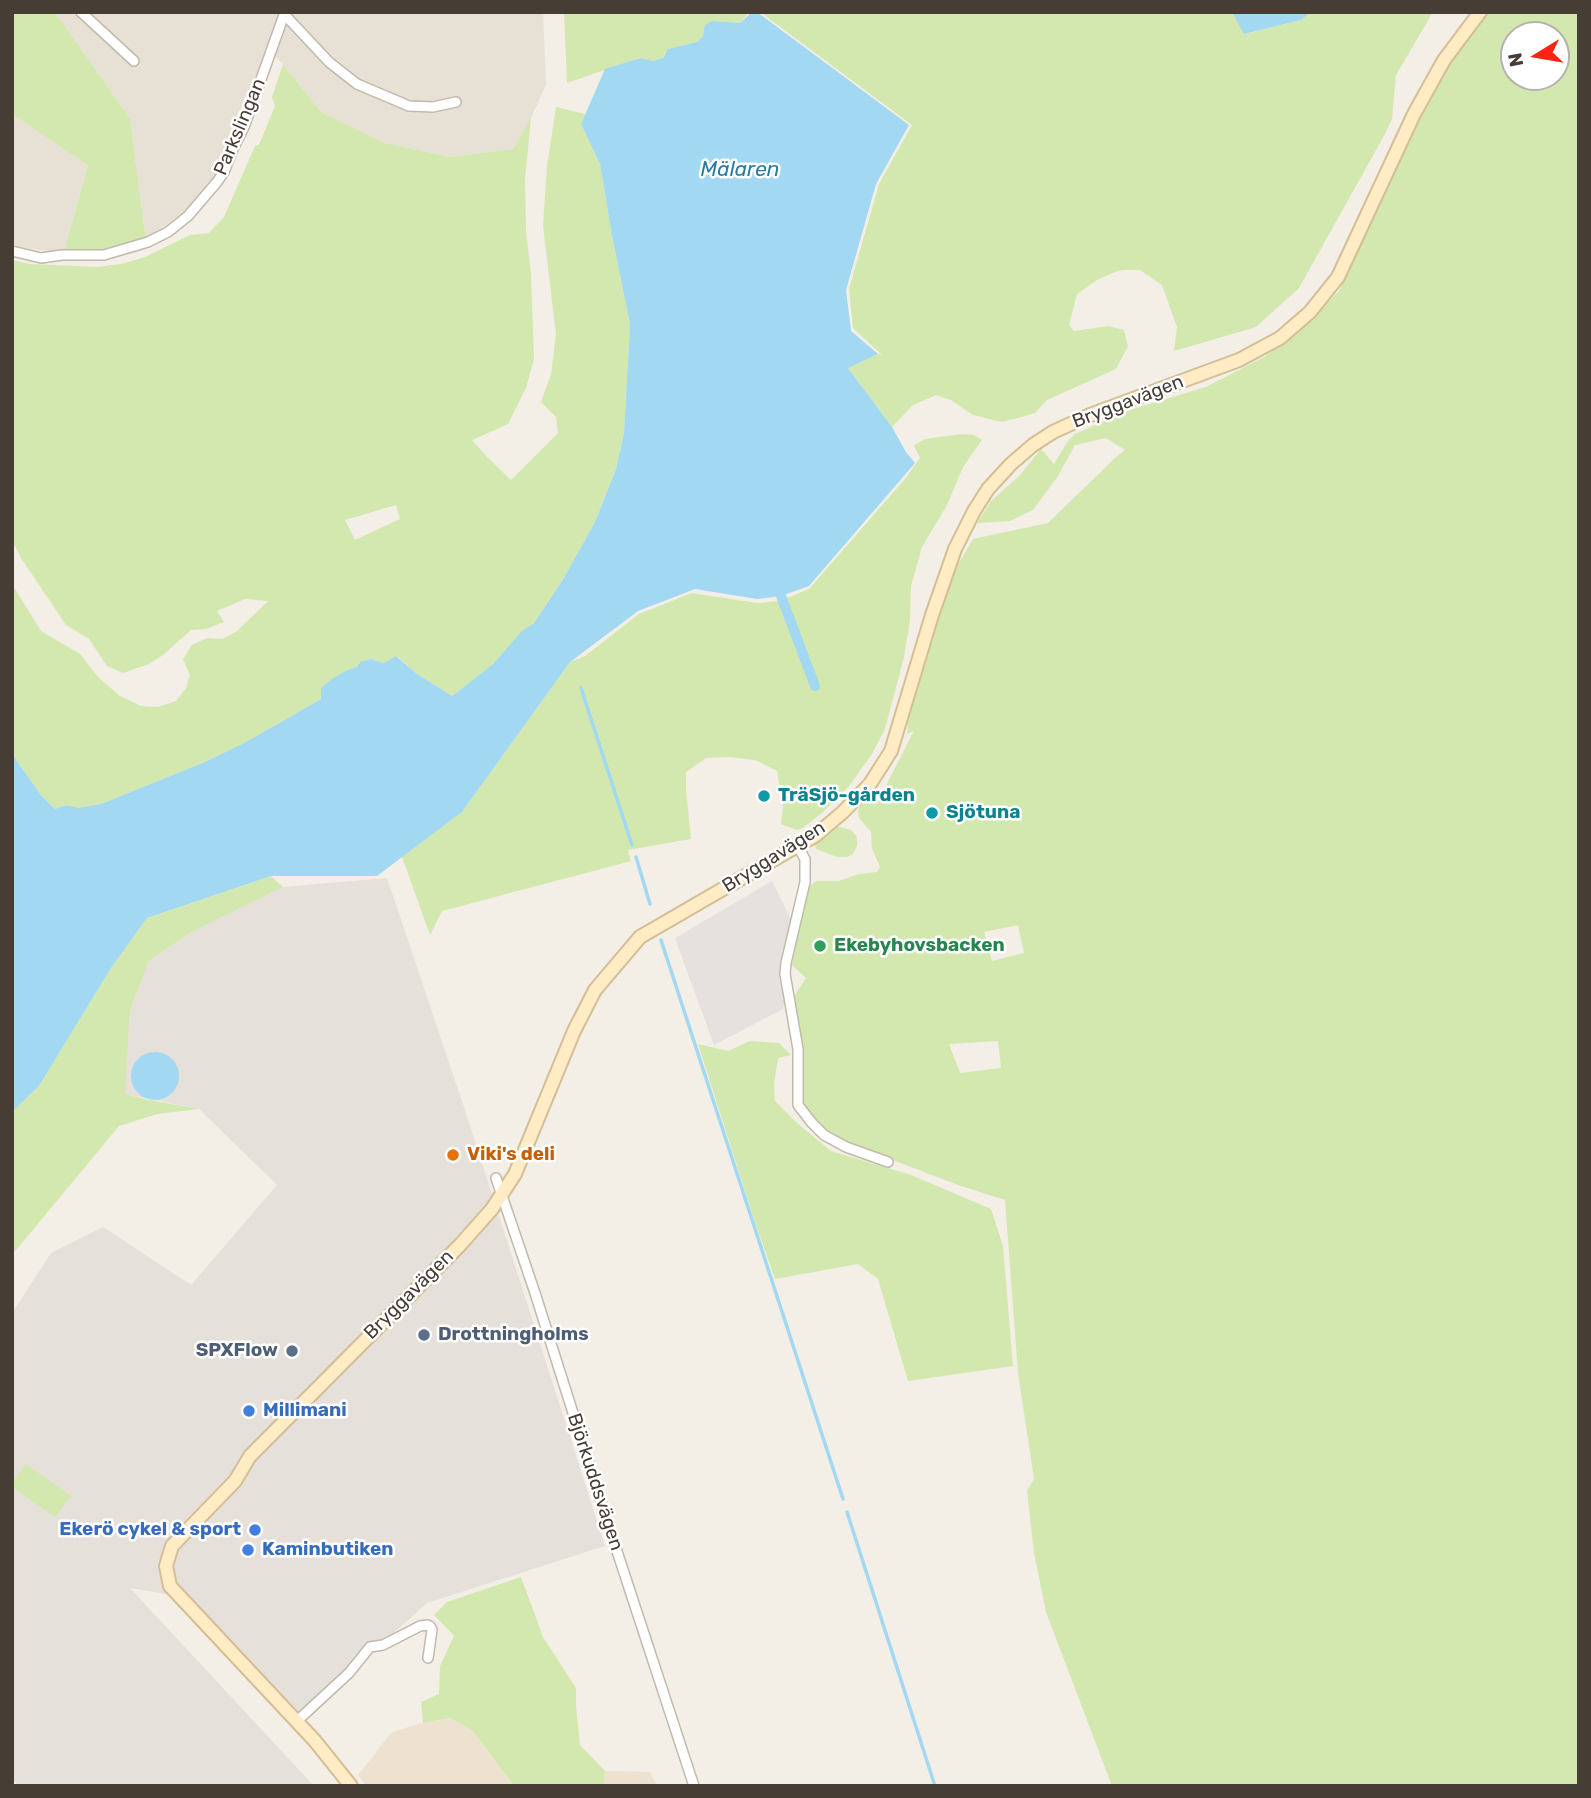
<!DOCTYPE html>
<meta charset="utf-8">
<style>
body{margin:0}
#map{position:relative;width:1591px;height:1798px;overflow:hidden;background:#f3eee6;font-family:Rubik,sans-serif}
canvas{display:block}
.frame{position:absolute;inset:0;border:14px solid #463e35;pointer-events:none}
.north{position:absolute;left:1500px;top:21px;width:70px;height:70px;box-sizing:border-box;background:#fff;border:2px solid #b5b2ae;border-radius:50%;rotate:259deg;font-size:19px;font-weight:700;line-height:28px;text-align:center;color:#463e35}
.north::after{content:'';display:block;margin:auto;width:24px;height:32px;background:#fc2214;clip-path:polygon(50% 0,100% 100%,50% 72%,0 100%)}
</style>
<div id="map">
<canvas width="1591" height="1798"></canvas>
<div class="frame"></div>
<div class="north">N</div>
</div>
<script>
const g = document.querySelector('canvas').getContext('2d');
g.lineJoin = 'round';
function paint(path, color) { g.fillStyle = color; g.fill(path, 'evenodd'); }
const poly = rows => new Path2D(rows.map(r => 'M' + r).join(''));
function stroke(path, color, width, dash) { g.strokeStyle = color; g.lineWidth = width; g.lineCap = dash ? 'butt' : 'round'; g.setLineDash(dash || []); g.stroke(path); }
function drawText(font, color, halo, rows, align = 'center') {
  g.font = font + ' Rubik,sans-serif'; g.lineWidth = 5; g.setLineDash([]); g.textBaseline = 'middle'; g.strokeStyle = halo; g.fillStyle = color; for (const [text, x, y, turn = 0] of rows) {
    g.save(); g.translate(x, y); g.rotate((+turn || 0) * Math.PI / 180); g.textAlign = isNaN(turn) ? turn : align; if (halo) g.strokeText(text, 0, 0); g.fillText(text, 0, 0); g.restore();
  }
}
paint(poly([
 [55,12,543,12,546,85,531,118,513,149,450,157,385,143,321,112,283,64,266,48,237,134,217,176,190,207,146,240,130,119],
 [12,114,88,164,66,244,66,253,24,248,12,244]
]), '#e7e0d4');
paint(poly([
 [387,878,465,1110,605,1546,427,1603,302,1715,189,1598,130,1588,314,1786,20,1786,12,1780,12,1313,51,1253,103,1227,191,1285,277,1185,199,1109,124,1094,130,1011,149,961,190,933,283,887]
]), '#e6e0db');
paint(poly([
 [450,1718,473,1731,514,1786,366,1786,358,1775,391,1733,414,1725],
 [605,1771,650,1772,657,1786,604,1786]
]), '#ede2d0');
paint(poly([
 [12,12,55,12,130,119,146,240,106,251,66,253,66,244,88,165,12,114],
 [564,12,749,12,740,23,713,21,703,36,697,42,668,49,663,58,653,61,639,58,567,83],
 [760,12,1232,12,1245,34,1301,20,1311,12,1433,12,1396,75,1392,119,1385,134,1299,288,1256,327,1174,351,1177,327,1162,285,1140,270,1123,270,1115,272,1097,280,1077,294,1069,325,1074,331,1108,326,1124,330,1128,346,1116,369,1047,400,1035,413,1018,418,1002,422,973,415,951,400,936,395,913,405,892,427,848,368,878,354,882,355,853,328,849,289,879,184,912,125],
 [1485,12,1579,12,1579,1786,1112,1786,1046,1612,1034,1553,1027,1490,1034,1479,1018,1373,1005,1200,958,1185,890,1159,870,1154,826,1133,801,1104,793,998,806,978,792,965,800,926,810,886,816,881,839,881,859,874,877,872,880,867,872,849,871,832,859,818,858,811,860,805,872,794,878,801,914,731,907,734,908,720,942,592,973,539,1048,523,1116,457,1125,450,1106,438,1075,445,1058,476,1033,510,1010,521,977,523,991,501,1020,475,1041,449,1054,464,1068,441,1075,434,1126,411,1206,387,1264,357,1299,332,1339,291,1419,119,1447,65],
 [1514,35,1556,35,1556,77,1514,77],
 [1018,925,1024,953,992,961,984,932],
 [998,1041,1001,1068,960,1073,949,1044],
 [283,64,321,112,385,143,450,157,513,149,531,118,525,179,526,231,531,274,534,359,526,388,508,424,472,440,486,456,511,480,558,433,556,417,541,402,551,374,556,334,543,226,547,166,556,107,585,114,581,124,600,164,612,236,630,324,624,433,616,469,595,522,562,581,534,623,522,632,493,664,452,696,417,674,397,656,384,663,370,659,360,662,357,667,347,670,321,688,321,699,246,742,205,762,101,804,78,808,67,805,55,809,41,795,12,754,12,584,41,631,80,654,98,677,120,696,141,706,158,707,176,701,186,688,190,675,183,659,192,645,207,638,223,639,237,631,268,601,245,599,217,611,224,622,206,629,191,630,163,655,149,664,123,673,107,666,89,639,66,625,21,558,12,540,12,260,30,264,99,267,125,263,145,257,190,235,209,233,224,217,255,146,259,145,275,106,272,97],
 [396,505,400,519,355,540,345,520],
 [962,434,974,435,982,440,963,467,947,505,922,547,911,586,910,620,904,657,885,729,872,754,849,786,824,811,803,828,797,830,781,824,783,807,777,771,755,760,730,757,706,758,686,772,686,789,691,839,628,850,631,861,442,911,430,935,402,857,462,812,570,662,585,656,639,614,692,593,757,603,780,601,809,589,905,479,920,458,914,445,925,439],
 [840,827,851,830,857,837,857,846,853,854,847,857,837,857,816,849,814,843,834,828],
 [271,876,283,887,190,933,149,961,130,1011,125,1094,149,1100,199,1109,157,1114,119,1126,12,1255,12,1112,39,1086,111,968,147,918],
 [750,1041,779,1043,791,1055,778,1058,774,1084,775,1101,797,1123,831,1151,911,1175,991,1209,1003,1246,1013,1366,908,1381,878,1279,858,1264,775,1279,754,1219,698,1044,728,1051],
 [26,1464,71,1496,55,1517,12,1487,12,1483],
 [521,1577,543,1637,576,1688,576,1706,580,1745,605,1771,604,1786,514,1786,473,1731,450,1718,423,1723,421,1702,439,1694,440,1666,454,1636,434,1615,447,1602]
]), '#d3e8ae');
paint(poly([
 [772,881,796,930,783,1009,714,1045,675,938]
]), '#e4e1de');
paint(poly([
 [752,12,757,12,909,125,876,184,846,290,851,331,878,354,848,368,892,427,906,452,915,463,809,586,781,596,757,599,695,589,638,611,570,662,462,812,377,876,271,876,147,918,111,968,39,1086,12,1112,12,754,41,795,55,809,67,805,78,808,101,804,205,762,246,742,321,699,321,688,332,679,347,670,357,667,360,662,370,659,384,663,396,656,417,674,452,696,493,664,522,631,534,623,562,581,595,522,616,469,624,433,630,324,612,236,600,164,581,124,605,69,640,58,653,61,663,58,668,49,697,42,703,36,705,25,713,21,740,23],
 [1232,12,1311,12,1301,20,1244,34],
 '131 1076a24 24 0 1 1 48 0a24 24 0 1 1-48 0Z'
]), '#a2d8f1');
stroke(poly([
 [581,688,632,845],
 [636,857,650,904],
 [661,940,843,1499],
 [847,1512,935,1786]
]), '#a2d8f1', 3.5);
stroke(poly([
 [781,596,815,686]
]), '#a2d8f1', 10);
const minor = poly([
 [81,12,134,61],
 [284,14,329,62,357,84,409,106,433,107,456,102],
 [12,251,41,258,62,255,104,255,148,242,168,232,188,216,217,182,224,172,233,149,244,127,285,12],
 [797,845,805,859,805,882,786,963,785,974,798,1049,798,1105,812,1123,824,1135,846,1147,888,1162],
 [496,1178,535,1293,612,1536,694,1786],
 [297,1721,349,1673,370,1647,383,1645,420,1626,427,1625,430,1626,432,1630,428,1658]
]);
const secondary = poly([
 [351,1786,315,1741,170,1586,166,1566,172,1546,235,1481,250,1456,460,1245,492,1209,515,1174,574,1031,595,990,640,937,816,835,843,812,870,784,891,751,932,615,955,549,974,511,988,489,1011,464,1033,445,1053,432,1090,415,1239,360,1280,338,1310,312,1338,277,1414,114,1444,60,1480,12]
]);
stroke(minor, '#c2b8ac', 12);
stroke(secondary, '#d4be96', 16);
stroke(minor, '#fff', 9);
stroke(secondary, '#ffecc5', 12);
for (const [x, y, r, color] of [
 [764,796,7,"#0f9aa8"],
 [932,813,7,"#0f9aa8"],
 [820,946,7,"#2e9e5b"],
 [453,1155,7,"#e8710a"],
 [424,1335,7,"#5c6f8a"],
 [292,1351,7,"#5c6f8a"],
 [249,1411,7,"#3f7fe0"],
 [255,1530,7,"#3f7fe0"],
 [248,1550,7,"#3f7fe0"]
]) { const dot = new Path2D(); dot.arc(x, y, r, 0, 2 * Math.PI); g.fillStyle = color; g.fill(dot); stroke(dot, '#fff', 2.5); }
drawText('19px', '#463e35', '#fff', [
 ["Parkslingan",240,127,-67],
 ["Bryggavägen",1128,402,-21],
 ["Bryggavägen",774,857,-32],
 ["Bryggavägen",409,1295,-45],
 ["Björkuddsvägen",595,1482,72]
]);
drawText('bold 19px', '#0d838f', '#fff', [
 ["TräSjö-gården",778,796],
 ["Sjötuna",946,813]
], 'left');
drawText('bold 19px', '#27864d', '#fff', [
 ["Ekebyhovsbacken",834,946]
], 'left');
drawText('bold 19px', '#c56008', '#fff', [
 ["Viki's deli",467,1155]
], 'left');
drawText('bold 19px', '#4e5e75', '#fff', [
 ["Drottningholms",438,1335],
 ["SPXFlow",278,1351,"right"]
], 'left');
drawText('bold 19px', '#366cbe', '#fff', [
 ["Millimani",263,1411],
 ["Ekerö cykel & sport",241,1530,"right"],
 ["Kaminbutiken",262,1550]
], 'left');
drawText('italic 21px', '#2a7ba4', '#fff', [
 ["Mälaren",740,170]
]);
</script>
